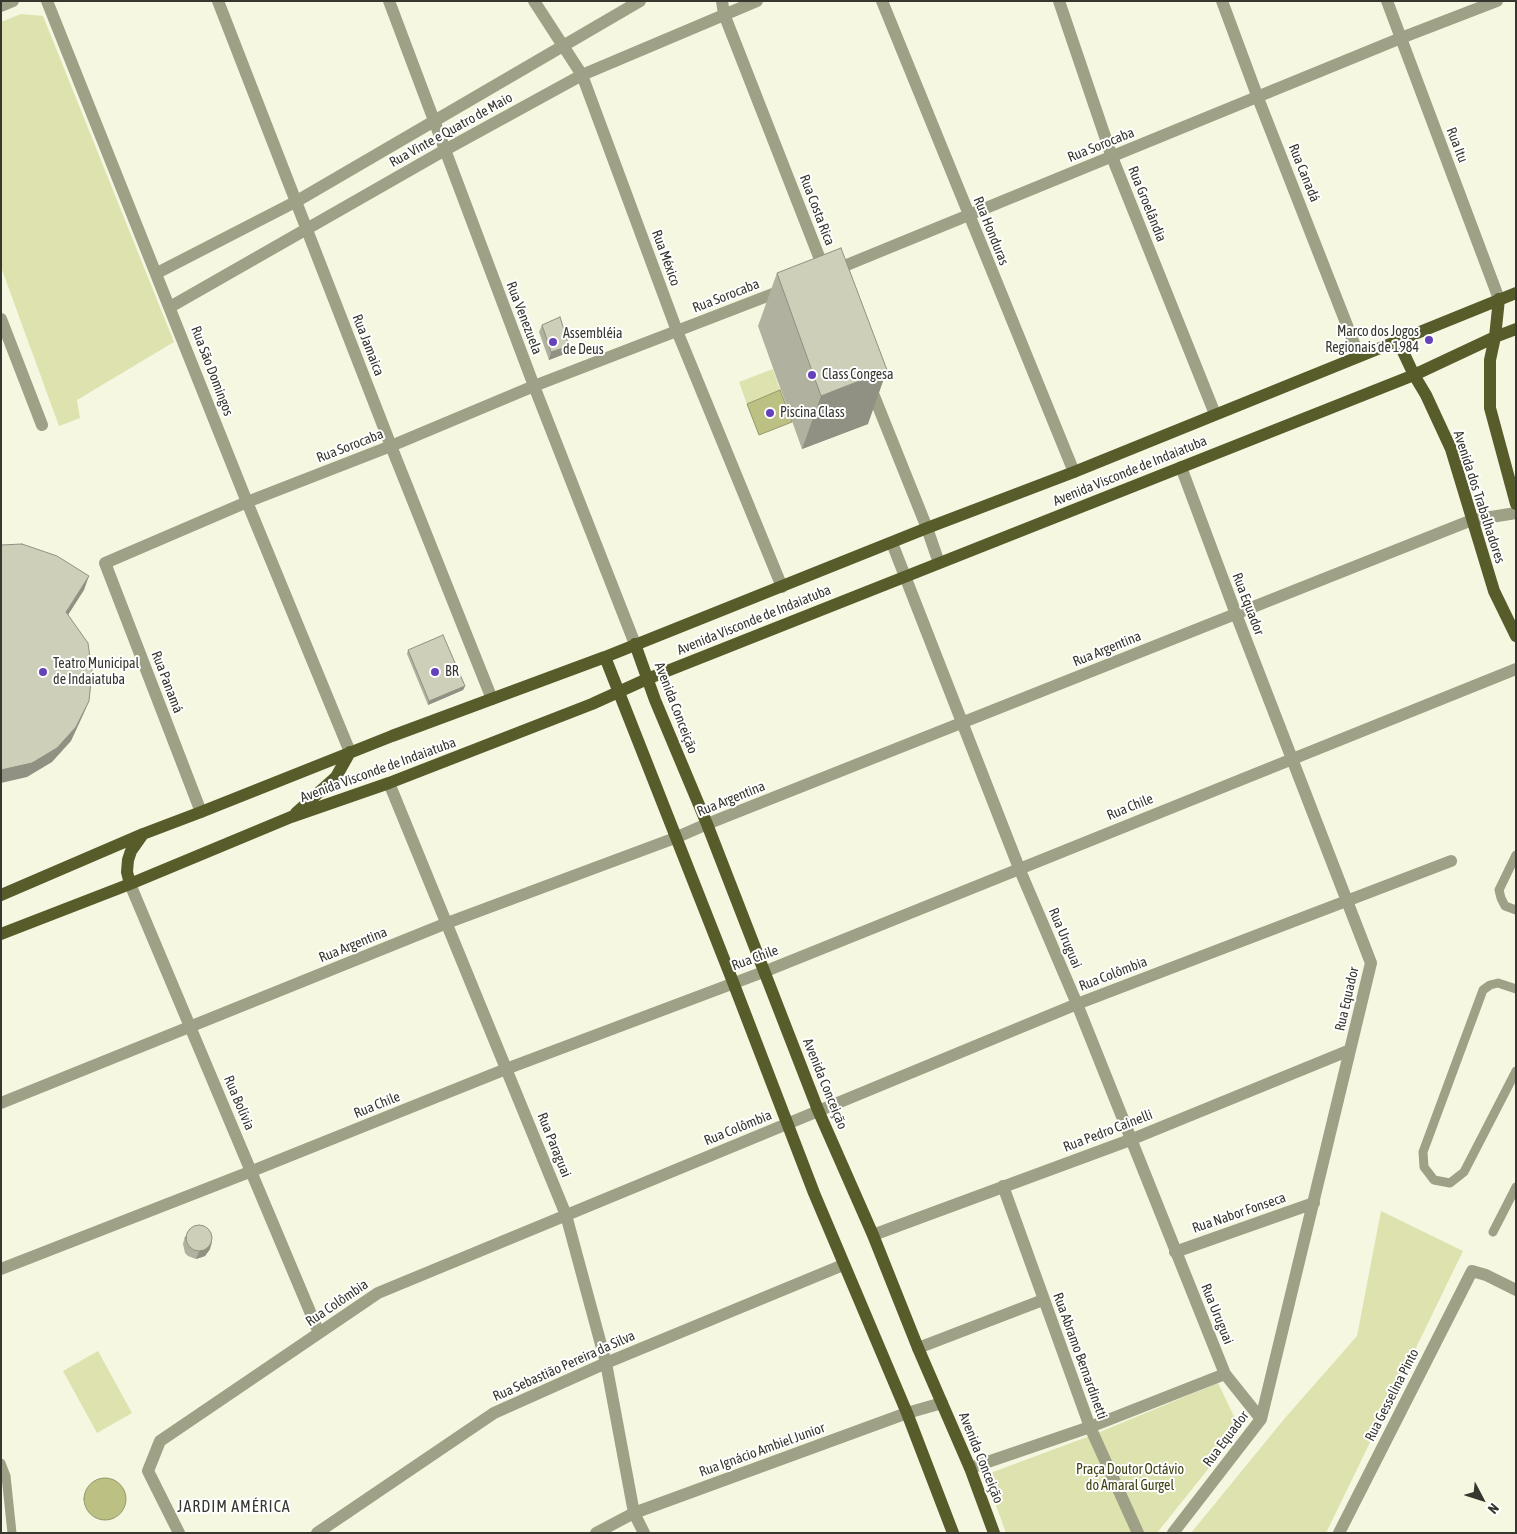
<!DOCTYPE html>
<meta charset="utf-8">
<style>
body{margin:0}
#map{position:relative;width:1517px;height:1534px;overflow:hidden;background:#f5f7e1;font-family:"Asap Condensed",sans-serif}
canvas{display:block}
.frame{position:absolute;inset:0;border:2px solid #36372e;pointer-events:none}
.north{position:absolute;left:1457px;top:1474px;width:50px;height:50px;-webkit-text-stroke:4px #fff;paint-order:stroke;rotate:130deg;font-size:14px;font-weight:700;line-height:20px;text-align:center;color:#36372e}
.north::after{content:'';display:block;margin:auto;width:18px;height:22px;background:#36372e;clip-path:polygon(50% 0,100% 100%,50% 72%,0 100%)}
</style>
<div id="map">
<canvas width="1517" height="1534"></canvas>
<div class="frame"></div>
<div class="north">N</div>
</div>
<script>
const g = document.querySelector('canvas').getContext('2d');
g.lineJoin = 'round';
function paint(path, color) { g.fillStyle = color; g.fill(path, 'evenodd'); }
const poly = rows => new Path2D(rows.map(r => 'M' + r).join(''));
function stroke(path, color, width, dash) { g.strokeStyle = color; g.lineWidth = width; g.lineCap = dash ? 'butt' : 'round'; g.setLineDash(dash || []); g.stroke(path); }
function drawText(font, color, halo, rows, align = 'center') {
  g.font = font + ' "Asap Condensed",sans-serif'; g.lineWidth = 4; g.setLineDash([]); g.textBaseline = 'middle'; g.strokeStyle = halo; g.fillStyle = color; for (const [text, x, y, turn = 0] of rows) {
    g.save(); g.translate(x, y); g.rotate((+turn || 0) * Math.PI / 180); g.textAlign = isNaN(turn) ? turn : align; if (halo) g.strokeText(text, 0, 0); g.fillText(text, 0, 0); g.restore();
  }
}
paint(poly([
 [21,14,43,16,174,342,77,400,80,418,59,426,1,267,1,22],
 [773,369,780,390,747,404,739,382],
 [1381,1211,1463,1251,1326,1533,1191,1533,1285,1418,1357,1336],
 [98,1351,132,1413,97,1433,63,1371],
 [1218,1383,1240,1429,1157,1533,1006,1533,985,1475,1095,1434]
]), '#dde2af');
const water = poly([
 [780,390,792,422,759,435,747,404,780,390],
 '84 1499a21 21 0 1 1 42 0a21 21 0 1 1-42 0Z'
]);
paint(water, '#bcc183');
stroke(water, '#94986a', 1);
stroke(poly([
 [1516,855,1499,890,1501,898,1505,906,1516,910],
 [1516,989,1498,983,1490,985,1483,990,1423,1152,1424,1167,1434,1180,1450,1183,1464,1172,1516,1071],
 [1493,1232,1516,1187],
 [1,1463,6,1476,12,1533]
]), '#9ea186', 9);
stroke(poly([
 [47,1,247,502,350,752],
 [218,1,391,446,492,699],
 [389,1,534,386,635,644],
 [534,1,582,75,677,331,782,587],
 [722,1,724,14,825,272],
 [882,1,1074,472],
 [1222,1,1258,98,1359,356],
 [1,6,13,1],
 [832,271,1401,38,1497,1],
 [157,273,297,201,640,1],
 [170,307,445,150,582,75,757,1],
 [1,319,42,425],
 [870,386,927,528,939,563],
 [892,543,1019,868,1077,1004,1225,1374,1261,1419],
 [389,783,566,1215,606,1363,634,1513,644,1533],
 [201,812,105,563,247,502,391,446,534,386,783,290],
 [130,884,319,1333],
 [1,1103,447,923,675,838,707,824,1472,520,1516,513],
 [1003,1186,1090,1427,1138,1533],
 [873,1235,1130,1140,1350,1050],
 [1175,1252,1314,1203],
 [1,1269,252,1171,506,1069,766,971,1516,669],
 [918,1348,1043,1300],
 [970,1468,1090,1427,1225,1374],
 [179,1533,148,1471,160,1441,378,1293,1077,1004,1451,861],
 [317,1533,494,1413,606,1363,843,1265],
 [596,1533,634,1513,907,1413,942,1403],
 [1173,1533,1261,1419,1371,963,1236,614,1181,467],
 [1339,1533,1472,1271,1486,1275,1516,1290]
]), '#9ea186', 12);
stroke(poly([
 [1059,1,1112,157,1215,414],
 [1387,1,1499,299]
]), '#9ea186', 12);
stroke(poly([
 [1499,299,1495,337,1490,360,1490,408,1516,504],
 [1398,341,1414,375,1426,395,1451,449,1494,591,1516,636],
 [635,644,655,700,707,824,818,1110,873,1235,918,1348,970,1468,994,1533],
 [605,657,733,982,814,1193,907,1413,953,1533],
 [296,813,336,777,350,752],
 [130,884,127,872,128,860,131,851,143,834],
 [1,895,143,834,201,812,392,736,605,657,927,528,1074,472,1516,293],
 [1,934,130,884,291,817,389,783,592,704,647,679,1414,375,1495,337,1516,329]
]), '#585b2a', 12);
paint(poly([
 [777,273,868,424,802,449,758,326],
 [542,325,567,353,549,360,539,332],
 [408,650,465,686,463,690,428,705,407,654],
 [185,1236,210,1249,205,1256,196,1259,188,1256,185,1253,183,1244]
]), '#b0b29f');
paint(poly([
 [569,346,567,353,549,360,551,352],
 [887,370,868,424,802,449,821,396],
 [89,576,84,590,61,626,66,612],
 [465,686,463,690,428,705,429,701],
 [89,701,83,715,71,741,52,762,27,777,1,783,1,770],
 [212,1242,210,1249,205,1256,196,1259,199,1252]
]), '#909182');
const building = poly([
 [841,248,887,370,821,396,777,273,841,248],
 [560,317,569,346,551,352,542,325,560,317],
 [22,544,57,556,89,576,66,612,88,643,92,672,89,701,76,727,57,748,32,763,1,770,1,545,22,544],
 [443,635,465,686,429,701,408,650,443,635],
 '186 1238a13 13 0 1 1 26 0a13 13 0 1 1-26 0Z'
]);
paint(building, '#cdcfb9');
stroke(building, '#909182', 1);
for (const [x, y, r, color] of [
 [1429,340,5,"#6541ba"],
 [553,342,5,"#6541ba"],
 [812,375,5,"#6541ba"],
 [770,413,5,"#6541ba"],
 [43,672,5,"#6541ba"],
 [435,672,5,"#6541ba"]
]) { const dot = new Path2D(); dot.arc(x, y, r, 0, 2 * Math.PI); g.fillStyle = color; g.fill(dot); stroke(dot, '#fff', 2); }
drawText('14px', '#36372e', '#fff', [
 ["Rua Vinte e Quatro de Maio",451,130,-29],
 ["Rua Sorocaba",1101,145,-22],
 ["Rua Itu",1457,145,69],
 ["Rua Canadá",1304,173,68],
 ["Rua Groelândia",1147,204,68],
 ["Rua Costa Rica",817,210,69],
 ["Rua Honduras",991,231,68],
 ["Rua México",666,258,70],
 ["Rua Sorocaba",726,296,-21],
 ["Rua Venezuela",524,318,69],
 ["Rua Jamaica",368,345,69],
 ["Rua São Domingos",212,371,69],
 ["Rua Sorocaba",350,446,-21],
 ["Avenida Visconde de Indaiatuba",1130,471,-22],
 ["Avenida dos Trabalhadores",1479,497,72],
 ["Rua Equador",1248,604,69],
 ["Avenida Visconde de Indaiatuba",754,620,-22],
 ["Rua Argentina",1107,649,-22],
 ["Rua Panamá",167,682,69],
 ["Avenida Conceição",676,708,69],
 ["Avenida Visconde de Indaiatuba",378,770,-20],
 ["Rua Argentina",731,799,-22],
 ["Rua Chile",1130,807,-22],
 ["Rua Uruguai",1065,938,67],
 ["Rua Argentina",353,945,-22],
 ["Rua Chile",755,958,-20],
 ["Rua Colômbia",1113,974,-21],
 ["Rua Equador",1347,999,-77],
 ["Avenida Conceição",825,1084,68],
 ["Rua Bolívia",239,1103,67],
 ["Rua Chile",377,1105,-22],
 ["Rua Colômbia",738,1128,-22],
 ["Rua Pedro Cainelli",1108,1131,-21],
 ["Rua Paraguai",554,1145,68],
 ["Rua Nabor Fonseca",1239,1213,-19],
 ["Rua Colômbia",337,1303,-34],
 ["Rua Uruguai",1217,1314,68],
 ["Rua Abramo Bernardinetti",1080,1356,70],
 ["Rua Sebastião Pereira da Silva",564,1366,-24],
 ["Rua Gesselina Pinto",1392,1395,-63],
 ["Rua Equador",1226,1439,-53],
 ["Rua Ignácio Ambiel Junior",762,1450,-20],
 ["Avenida Conceição",981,1458,68]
]);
drawText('14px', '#36372e', '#fff', [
 ["Marco dos Jogos",1419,332,"right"],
 ["Regionais de 1984",1419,348,"right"],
 ["Assembléia",563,334],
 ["de Deus",563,350],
 ["Class Congesa",822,375],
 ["Piscina Class",780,413],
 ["Teatro Municipal",53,664],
 ["de Indaiatuba",53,680],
 ["BR",445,672]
], 'left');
drawText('14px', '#404212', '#fff', [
 ["Praça Doutor Octávio",1130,1470],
 ["do Amaral Gurgel",1130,1486]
]);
g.letterSpacing = '1px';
drawText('16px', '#36372e', '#fff', [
 ["JARDIM AMÉRICA",234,1507]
]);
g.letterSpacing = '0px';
</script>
